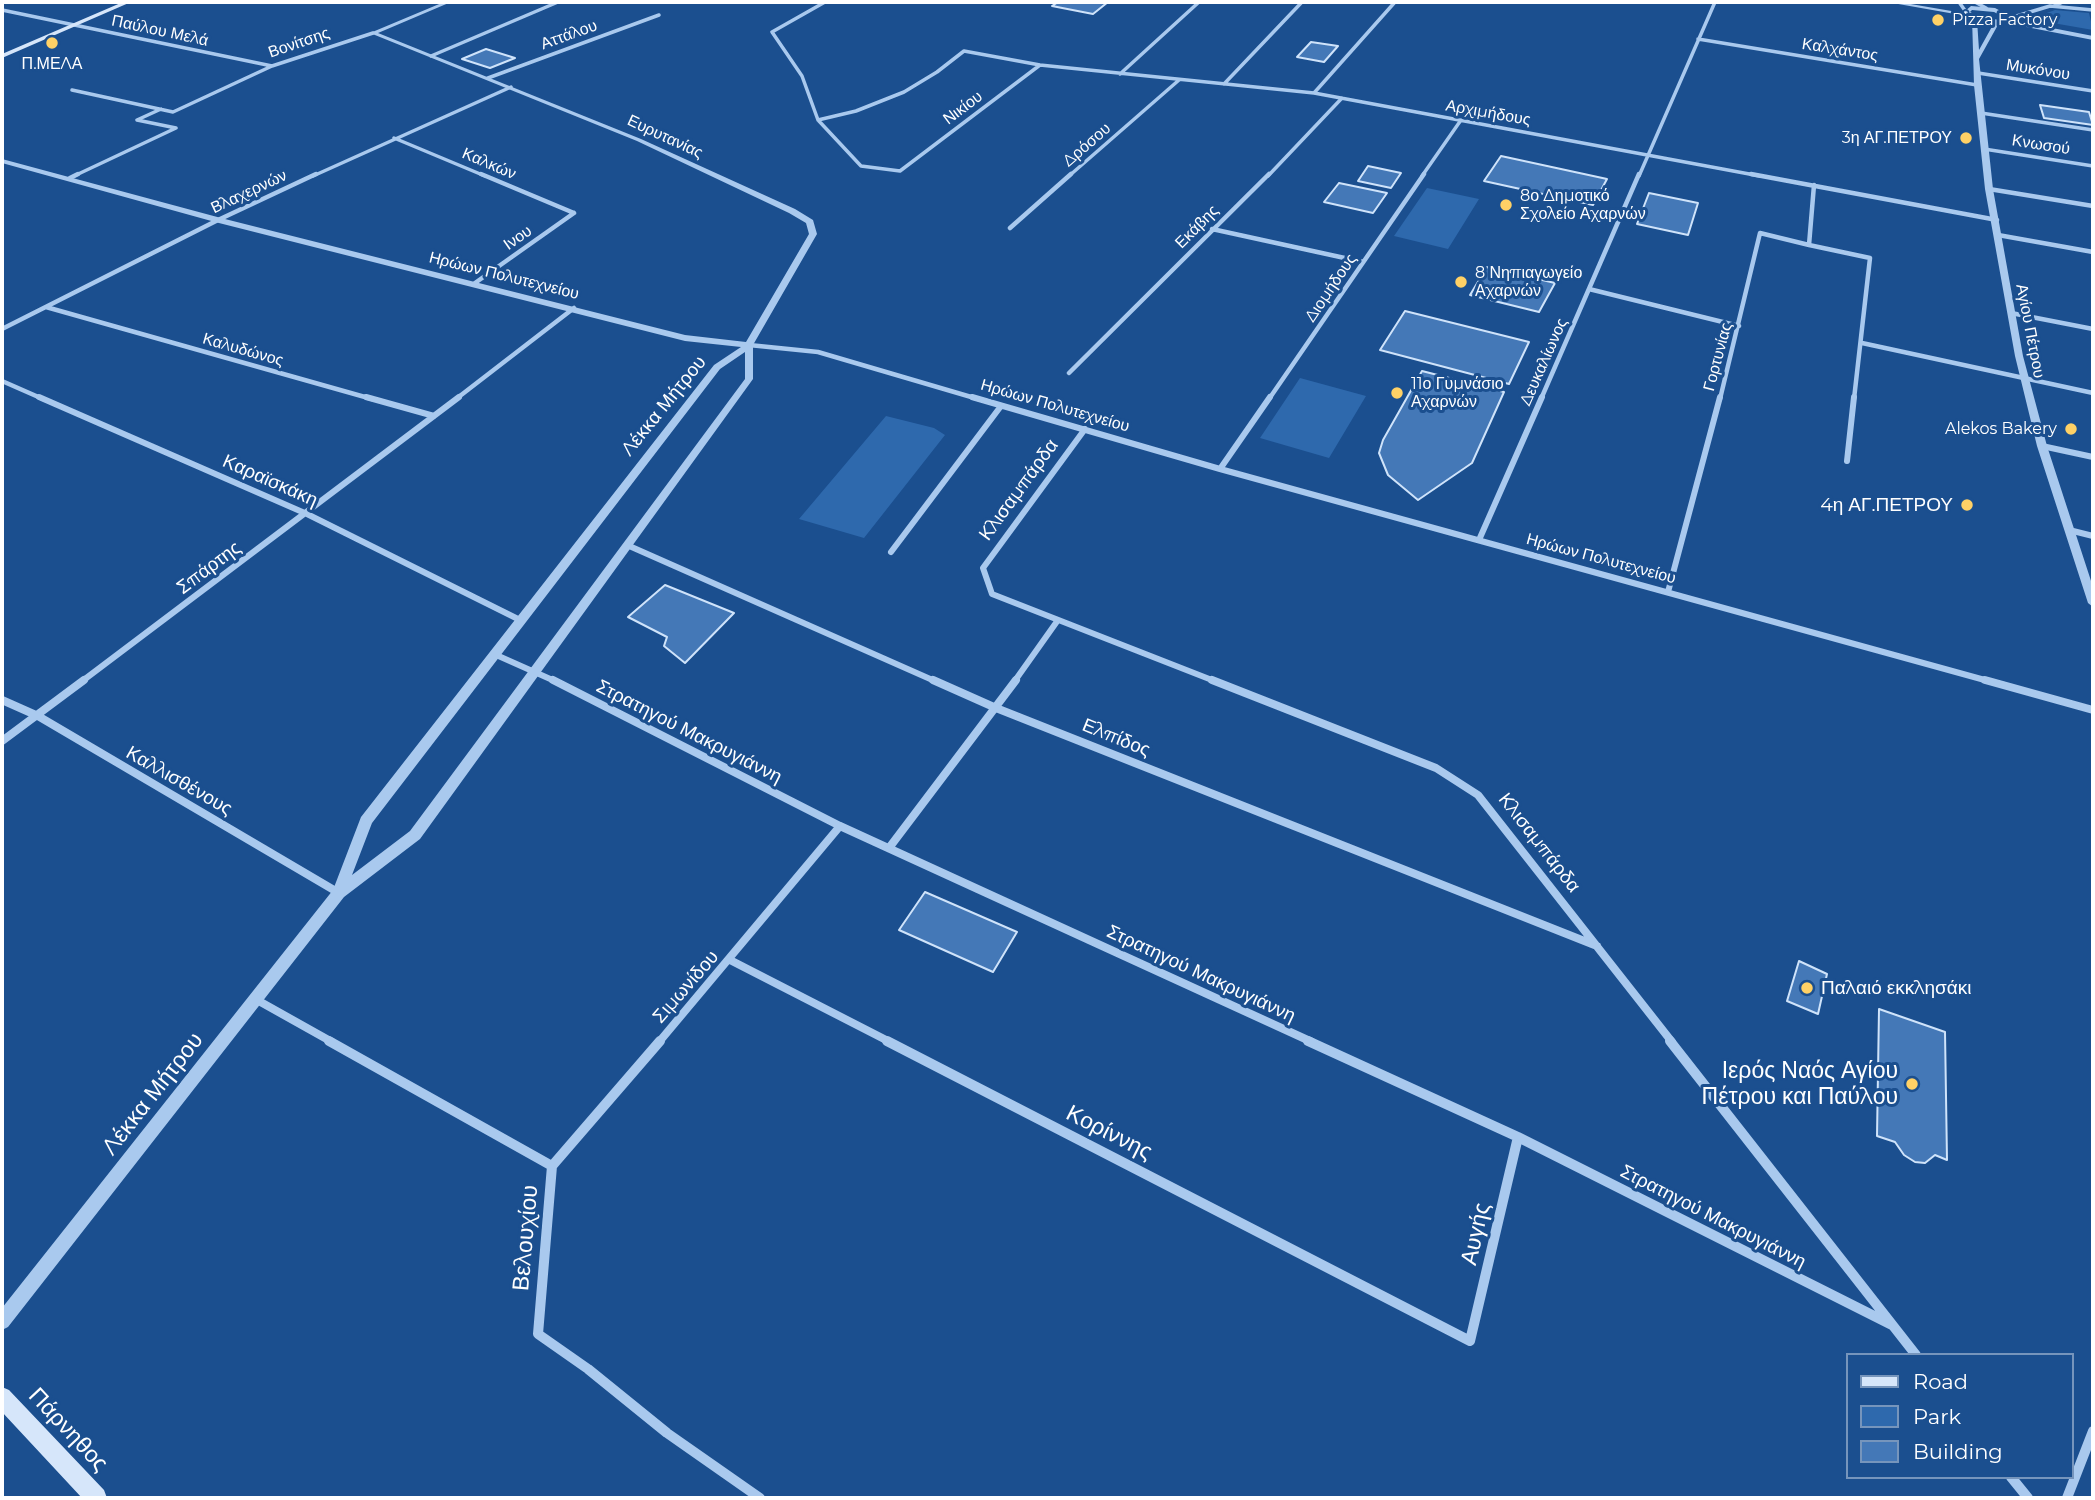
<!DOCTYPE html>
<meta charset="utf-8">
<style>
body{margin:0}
#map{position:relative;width:2095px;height:1500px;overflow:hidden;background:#1b4f8f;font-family:Montserrat,sans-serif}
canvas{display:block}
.frame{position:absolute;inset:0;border:4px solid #fff;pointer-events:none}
.legend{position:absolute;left:1846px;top:1353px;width:228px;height:126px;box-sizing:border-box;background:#1b4f8f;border:2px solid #7695bc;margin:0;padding:9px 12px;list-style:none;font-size:21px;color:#fff}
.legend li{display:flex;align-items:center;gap:14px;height:35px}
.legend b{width:35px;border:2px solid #7695bc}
</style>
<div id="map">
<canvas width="2095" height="1500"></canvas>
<div class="frame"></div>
<ul class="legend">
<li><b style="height:9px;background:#d6e6fa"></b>Road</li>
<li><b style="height:19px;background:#2e69ad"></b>Park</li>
<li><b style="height:19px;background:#4478b7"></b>Building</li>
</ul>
</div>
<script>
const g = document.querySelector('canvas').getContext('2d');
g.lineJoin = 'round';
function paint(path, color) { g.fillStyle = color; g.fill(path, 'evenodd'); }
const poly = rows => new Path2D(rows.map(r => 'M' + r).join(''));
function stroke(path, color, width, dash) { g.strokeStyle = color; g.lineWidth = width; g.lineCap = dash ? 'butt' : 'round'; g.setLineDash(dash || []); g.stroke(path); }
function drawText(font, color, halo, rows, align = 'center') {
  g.font = font + ' Montserrat,sans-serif'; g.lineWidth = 6; g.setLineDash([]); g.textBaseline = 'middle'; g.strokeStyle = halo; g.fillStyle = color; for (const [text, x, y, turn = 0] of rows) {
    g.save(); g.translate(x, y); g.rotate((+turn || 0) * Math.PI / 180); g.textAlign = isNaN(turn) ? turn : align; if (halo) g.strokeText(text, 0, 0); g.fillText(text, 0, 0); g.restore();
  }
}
paint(poly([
 [2055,10,2089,13,2093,30,2030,19],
 [1427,188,1479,199,1448,249,1394,236],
 [1300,378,1366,396,1329,458,1260,438],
 [886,416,934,428,945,435,864,538,799,519]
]), '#2e69ad');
const building = poly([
 [1058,2,1108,2,1093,14,1052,6,1058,2],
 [1311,42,1338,46,1324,62,1297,57,1311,42],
 [486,49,515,58,490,68,462,59,486,49],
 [2040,105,2089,112,2093,125,2044,118,2040,105],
 [1501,156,1607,179,1593,205,1484,181,1501,156],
 [1368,166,1401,173,1391,188,1358,181,1368,166],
 [1339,183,1387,193,1373,213,1324,202,1339,183],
 [1649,193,1698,203,1688,235,1637,224,1649,193],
 [1487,267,1555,283,1539,312,1470,295,1487,267],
 [1405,311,1529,342,1509,384,1380,350,1405,311],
 [1422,371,1504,392,1472,463,1418,500,1388,475,1379,453,1383,440,1422,371],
 [665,585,734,613,685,663,664,646,667,637,628,617,665,585],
 [925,892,1017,932,993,972,899,930,925,892],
 [1799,961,1827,974,1818,1014,1787,1001,1799,961],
 [1879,1009,1945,1032,1947,1160,1935,1155,1925,1163,1915,1162,1904,1155,1895,1142,1877,1136,1879,1009]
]);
paint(building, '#4478b7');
stroke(building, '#cfe3fa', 2);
stroke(poly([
 [2054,6,2063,2]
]), '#a9c9ee', 3.5);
stroke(poly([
 [825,2,772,32,802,76,818,120,861,166,900,171,1040,65],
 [1959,2,1966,12],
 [1975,2,1986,8],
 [2,10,272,66],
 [2010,18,2050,6,2093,10],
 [1698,39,1977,85],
 [431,56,558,2],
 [1978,73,2093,91],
 [1120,74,1199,2],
 [488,78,659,15],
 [1224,84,1302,2],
 [72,90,173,112,272,66,373,33],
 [1314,93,1395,2],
 [161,109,137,120,176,128],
 [1981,113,2093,130],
 [818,120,856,111,904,92,937,72,964,51,1040,65,1314,93,1760,176],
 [394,138,485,176],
 [1984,149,2093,166],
 [74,176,176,128],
 [313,176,511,87],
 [1069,176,1179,80],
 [1268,176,1342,98],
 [1422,176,1461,120],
 [1639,176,1715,2]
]), '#a9c9ee', 3.5);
stroke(poly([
 [481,174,574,213],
 [1751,174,1997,220],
 [70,178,78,174],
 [1989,189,2093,206],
 [1010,228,1071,174],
 [1212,229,1363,262],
 [1998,235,2093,252],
 [1809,245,1870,258,1854,399],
 [475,283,574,213],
 [1589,289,1739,326],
 [46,307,372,399],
 [2011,313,2093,329],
 [2,329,218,220,316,174],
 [1862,343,2093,393],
 [749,345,818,352,978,399],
 [1069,373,1269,174],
 [2,381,43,399],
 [456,399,574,308],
 [1269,399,1424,174],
 [1541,399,1639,174],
 [1720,399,1760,233,1809,245,1814,185]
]), '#a9c9ee', 4.5);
stroke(poly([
 [39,397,307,514,520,620],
 [366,397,434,416],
 [972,397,1220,469,1992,682],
 [1085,429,983,568,992,594,1217,682],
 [2042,446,2093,457],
 [1847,461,1854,397],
 [1220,469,1270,397],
 [2069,530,2093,536],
 [1479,540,1542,397],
 [627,545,937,682],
 [891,552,1001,406],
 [1668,592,1720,397],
 [494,654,557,682],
 [81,682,459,397],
 [1014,682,1058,620]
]), '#a9c9ee', 6);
stroke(poly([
 [553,680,840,826,1312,1042],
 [933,680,996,708,1597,946],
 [1212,680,1436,768,1478,795,1672,1042],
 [1985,680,2093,710],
 [2,700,38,716,339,893],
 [2,741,84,680],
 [889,848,1016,680],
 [730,960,890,1042],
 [257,1000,332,1042],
 [659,1042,840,826]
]), '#a9c9ee', 8);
stroke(poly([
 [329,1041,552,1166],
 [887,1041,1470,1341,1518,1137],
 [1308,1041,1518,1137,1892,1325],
 [1670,1041,1916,1355],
 [552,1166,538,1334,588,1369,667,1433,760,1498],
 [552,1166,660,1041],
 [2011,1477,2028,1498],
 [2067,1498,2093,1431]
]), '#a9c9ee', 10);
paint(poly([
 [444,2,451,2,378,33,641,139,795,209,813,220,817,234,753,345,753,379,420,839,344,897,8,1327,2,1330,2,1308,333,890,361,817,714,365,741,347,685,341,215,222,2,163,2,159,221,218,685,335,746,342,809,234,806,223,789,213,637,141,370,33,444,2],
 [745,352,745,379,410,831,352,875,372,823,720,369,745,352],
 [1887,2,1899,2,1963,13,1971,6,1995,8,2012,17,2011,20,2093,36,2093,40,2006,23,1999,23,1979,59,1993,189,2023,356,2047,446,2093,587,2093,607,2088,603,2037,446,2015,356,1985,189,1974,85,1972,17,1887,2],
 [1972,10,1994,12,2006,18,2002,20,1982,18,1970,12,1972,10],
 [1977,20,1994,23,1979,50,1977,20]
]), '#a9c9ee');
paint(poly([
 [123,2,131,2,2,58,2,54,123,2],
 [2,1387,9,1390,104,1490,107,1498,82,1498,2,1412,2,1387]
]), '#d6e6fa');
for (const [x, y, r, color] of [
 [1938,20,7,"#ffd166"],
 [52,43,7,"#ffd166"],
 [1966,138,7,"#ffd166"],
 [1506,205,7,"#ffd166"],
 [1461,282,7,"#ffd166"],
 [1397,393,7,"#ffd166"],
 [2071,429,7,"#ffd166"],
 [1967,505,7,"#ffd166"],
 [1807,988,7,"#ffd166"],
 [1912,1084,7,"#ffd166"]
]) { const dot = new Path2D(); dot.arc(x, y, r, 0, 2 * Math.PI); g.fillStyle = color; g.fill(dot); stroke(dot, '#1b4f8f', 2.5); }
drawText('16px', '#fff', '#1b4f8f', [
 ["Pizza Factory",1952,20],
 ["Π.ΜΕΛΑ",52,64,"center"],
 ["3η ΑΓ.ΠΕΤΡΟΥ",1952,138,"right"],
 ["8ο Δημοτικό",1520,196],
 ["Σχολείο Αχαρνών",1520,214],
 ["8 Νηπιαγωγείο",1475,273],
 ["Αχαρνών",1475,291],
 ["11ο Γυμνάσιο",1411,384],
 ["Αχαρνών",1411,402],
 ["Alekos Bakery",2057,429,"right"]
], 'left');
drawText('16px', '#fff', '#1b4f8f', [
 ["Παύλου Μελά",160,31,12],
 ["Αττάλου",569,35,-20],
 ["Βονίτσης",299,43,-19],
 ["Καλχάντος",1840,50,9],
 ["Μυκόνου",2038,70,9],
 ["Νικίου",963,108,-37],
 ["Αρχιμήδους",1488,113,10],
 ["Ευρυτανίας",665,137,25],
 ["Δρόσου",1087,145,-41],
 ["Κνωσού",2041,145,9],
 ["Καλκών",489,164,23],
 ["Βλαχερνών",249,192,-25],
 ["Εκάβης",1197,227,-45],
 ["Ινου",518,238,-35],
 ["Ηρώων Πολυτεχνείου",504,276,14],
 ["Διομήδους",1331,288,-56],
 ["Αγίου Πέτρου",2030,331,79],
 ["Καλυδώνος",243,350,16],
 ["Γορτυνίας",1718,357,-75],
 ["Δευκαλίωνος",1544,362,-66],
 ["Ηρώων Πολυτεχνείου",1055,406,16],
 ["Ηρώων Πολυτεχνείου",1601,559,15]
]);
drawText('19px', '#fff', '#1b4f8f', [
 ["Λέκκα Μήτρου",664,406,-51],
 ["Καραϊσκάκη",270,481,24],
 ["Κλισαμπάρδα",1019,490,-54],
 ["Σπάρτης",209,568,-37],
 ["Στρατηγού Μακρυγιάννη",689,732,27],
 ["Ελπίδος",1116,738,22],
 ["Καλλισθένους",179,781,30],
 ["Κλισαμπάρδα",1539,843,52],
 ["Στρατηγού Μακρυγιάννη",1201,974,25],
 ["Σιμωνίδου",686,987,-49],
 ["Στρατηγού Μακρυγιάννη",1713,1217,27]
]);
drawText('19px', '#fff', '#1b4f8f', [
 ["4η ΑΓ.ΠΕΤΡΟΥ",1953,505],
 ["Παλαιό εκκλησάκι",1821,988,"left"]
], 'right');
drawText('23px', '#fff', '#1b4f8f', [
 ["Ιερός Ναός Αγίου",1898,1071],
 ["Πέτρου και Παύλου",1898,1097]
], 'right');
drawText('23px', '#fff', '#1b4f8f', [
 ["Λέκκα Μήτρου",153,1094,-52],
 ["Κορίννης",1109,1133,27],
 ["Αυγής",1476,1234,-77],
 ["Βελουχίου",526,1238,-85],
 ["Πάρνηθος",68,1430,47]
]);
</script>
